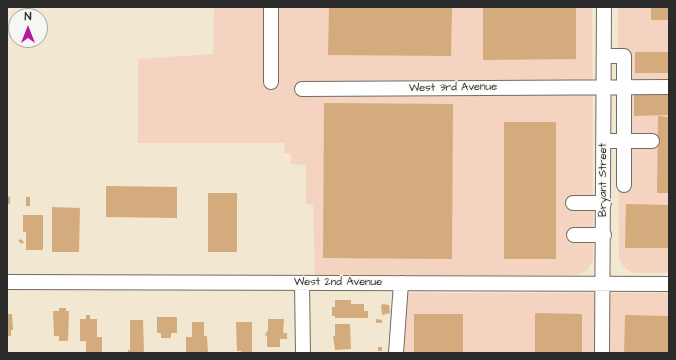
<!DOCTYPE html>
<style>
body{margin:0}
#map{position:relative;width:676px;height:360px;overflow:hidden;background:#f2e7d1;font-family:"Architects Daughter",sans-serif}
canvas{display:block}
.frame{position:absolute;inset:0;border:8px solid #2b2b2b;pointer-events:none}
.north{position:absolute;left:8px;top:8px;width:40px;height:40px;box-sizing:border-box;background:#f6f6f2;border:1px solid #a5a5a2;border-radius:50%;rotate:0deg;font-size:11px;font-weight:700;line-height:16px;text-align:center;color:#2b2b2b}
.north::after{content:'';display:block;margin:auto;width:14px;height:18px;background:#b5179e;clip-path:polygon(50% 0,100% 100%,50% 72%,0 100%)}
</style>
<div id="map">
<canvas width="676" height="360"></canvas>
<div class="frame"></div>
<div class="north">N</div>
</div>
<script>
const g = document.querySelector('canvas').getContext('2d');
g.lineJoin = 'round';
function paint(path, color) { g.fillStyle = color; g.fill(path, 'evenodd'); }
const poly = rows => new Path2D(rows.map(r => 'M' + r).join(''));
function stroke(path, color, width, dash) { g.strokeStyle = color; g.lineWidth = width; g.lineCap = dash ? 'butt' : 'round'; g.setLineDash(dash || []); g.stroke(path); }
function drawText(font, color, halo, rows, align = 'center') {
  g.font = font + ' "Architects Daughter",sans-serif'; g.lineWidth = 3; g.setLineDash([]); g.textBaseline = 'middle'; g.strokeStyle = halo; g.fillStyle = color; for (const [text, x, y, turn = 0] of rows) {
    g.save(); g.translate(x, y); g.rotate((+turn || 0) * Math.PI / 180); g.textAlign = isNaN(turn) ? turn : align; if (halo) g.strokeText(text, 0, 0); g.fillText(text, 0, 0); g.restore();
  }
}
paint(poly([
 [214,7,592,7,593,260,587,271,575,275,315,275,313,205,306,204,306,165,291,164,291,153,284,153,285,143,138,143,138,59,213,54],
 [618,7,669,7,669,273,633,273,623,266,619,257],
 [405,293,669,293,669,353,404,353]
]), '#f5d3c1');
paint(poly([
 [329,7,452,7,451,56,328,55],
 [483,7,576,7,576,59,483,60],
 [651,7,669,7,669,20,651,20],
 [635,52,669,52,669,73,635,73],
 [634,92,669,92,669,115,634,116],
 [324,103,453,104,452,259,323,258],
 [658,116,669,117,669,193,657,193],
 [504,122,556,122,556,259,504,259],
 [106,186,177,187,177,218,106,217],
 [208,193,237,193,237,252,208,252],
 [7,196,10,197,10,204,7,204],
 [26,197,30,197,30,206,26,206],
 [626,204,669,205,669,248,625,248],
 [52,207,80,208,79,252,52,252],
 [23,215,43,215,43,250,26,250,26,232,23,232],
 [21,239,24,242,22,244,18,241],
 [335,300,351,300,351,304,364,304,364,311,368,311,368,318,335,318,335,316,332,316,332,307,335,307],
 [383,304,389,305,390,313,382,315,381,305],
 [59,308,66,308,66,311,69,311,68,341,59,341,59,336,54,336,53,311,59,311],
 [535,313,582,314,582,353,535,353],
 [7,314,12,314,13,330,11,330,11,336,7,336],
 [414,314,463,314,463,353,414,353],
 [86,315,90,315,90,319,97,319,97,337,102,337,102,353,86,353,86,341,80,341,80,319,86,319],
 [625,315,669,316,669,353,624,353],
 [157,317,177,317,177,333,171,333,171,338,161,338,161,333,157,333],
 [268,319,284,319,283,333,287,333,287,339,280,339,280,347,267,347,267,336,265,335,268,330],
 [376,319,382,320,382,323,376,323],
 [130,320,143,320,144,353,128,353,128,350,130,350],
 [192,322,204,322,204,336,207,336,208,353,186,353,186,337,192,337],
 [236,322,252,322,252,353,241,353,241,351,237,351],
 [335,324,350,324,351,349,335,350,333,336,335,336],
 [378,347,382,347,382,351,378,351]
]), '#d3ab7c');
const minor = poly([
 [271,7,271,82],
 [604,56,624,56,624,185],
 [302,89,669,87],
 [604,141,652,141],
 [573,203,604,203],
 [574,235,604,235],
 [7,282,669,284],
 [302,283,303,353],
 [396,353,401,283],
 [602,353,604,7]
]);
stroke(minor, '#716d65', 16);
stroke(minor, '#fff', 14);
drawText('11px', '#2b2b2b', '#f6f6f2', [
 ["West 3rd Avenue",453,88,-1],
 ["Bryant Street",604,180,-90],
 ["West 2nd Avenue",338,283]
]);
</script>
